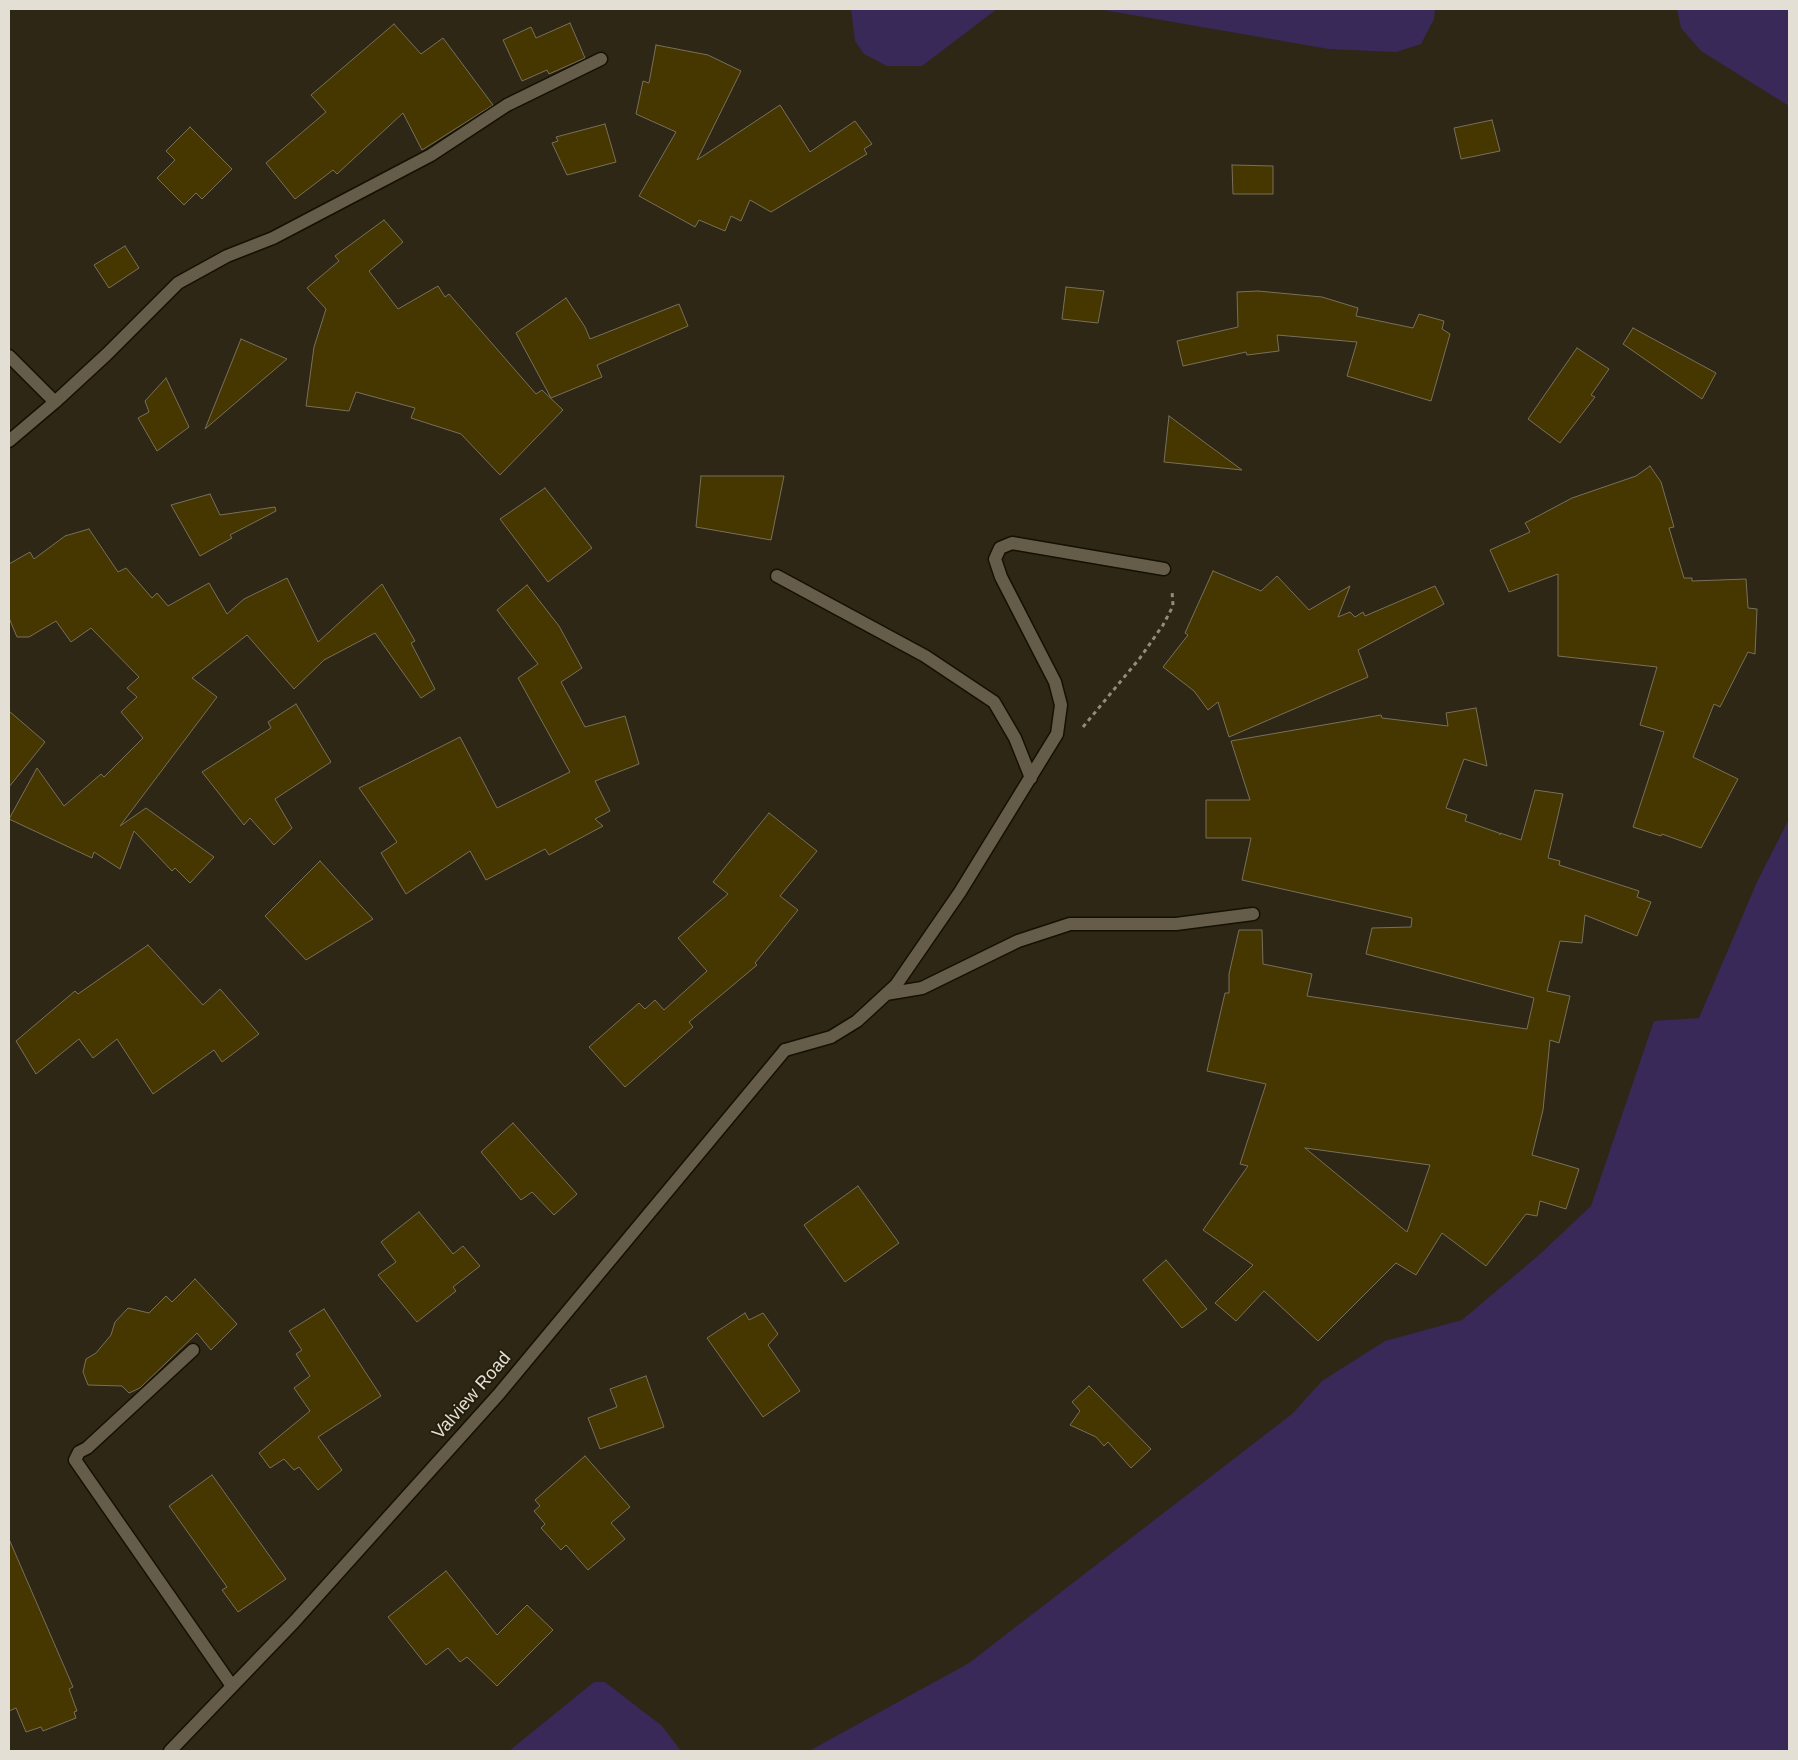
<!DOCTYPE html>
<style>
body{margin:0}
#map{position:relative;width:1798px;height:1760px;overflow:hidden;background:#2e2715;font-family:Arial,sans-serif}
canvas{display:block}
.frame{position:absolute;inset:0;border:10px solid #e4dfd4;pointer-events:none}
</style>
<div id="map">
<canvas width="1798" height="1760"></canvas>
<div class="frame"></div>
</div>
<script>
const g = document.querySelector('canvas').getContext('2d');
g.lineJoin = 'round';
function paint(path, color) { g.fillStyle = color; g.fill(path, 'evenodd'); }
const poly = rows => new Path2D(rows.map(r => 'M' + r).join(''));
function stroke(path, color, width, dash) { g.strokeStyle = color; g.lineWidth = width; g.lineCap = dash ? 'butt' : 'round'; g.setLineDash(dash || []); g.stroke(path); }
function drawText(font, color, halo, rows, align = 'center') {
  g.font = font + ' Arial,sans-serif'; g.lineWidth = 4; g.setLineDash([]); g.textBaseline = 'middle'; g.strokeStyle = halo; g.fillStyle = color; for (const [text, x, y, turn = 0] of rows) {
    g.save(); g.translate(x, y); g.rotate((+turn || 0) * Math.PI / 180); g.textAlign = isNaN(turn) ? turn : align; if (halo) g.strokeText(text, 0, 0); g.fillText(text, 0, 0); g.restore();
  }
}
paint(poly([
 [851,9,1006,9,997,9,922,66,887,66,864,54,855,41],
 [1098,9,1435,9,1434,19,1421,44,1396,52,1329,49],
 [1677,9,1789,9,1789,106,1701,51,1681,28],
 [1789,819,1789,1751,809,1751,969,1663,1292,1414,1322,1381,1385,1341,1462,1320,1539,1255,1591,1206,1654,1021,1699,1018,1757,882],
 [594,1682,605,1682,662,1726,681,1751,509,1751]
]), '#382959');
const building = poly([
 [570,23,585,58,549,74,547,70,522,81,503,40,531,27,536,38,570,23],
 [394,24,421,54,443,38,493,105,422,150,403,113,337,174,333,170,295,199,266,163,326,112,311,95,394,24],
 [656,45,708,55,741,71,697,160,780,105,810,152,855,121,872,144,864,149,867,154,771,212,750,200,741,221,731,216,725,231,699,220,695,227,639,196,676,132,636,114,643,81,649,83,656,45],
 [1492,120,1500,151,1461,159,1454,128,1492,120],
 [605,124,616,162,567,175,552,143,558,141,556,137,605,124],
 [190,127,232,169,202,199,196,193,184,205,157,178,175,160,166,151,190,127],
 [1232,165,1273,166,1273,194,1233,194,1232,165],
 [384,220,403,242,369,271,398,309,438,286,445,297,449,294,536,394,542,390,563,410,500,475,461,434,411,418,415,408,356,392,349,411,306,406,314,347,326,309,307,288,339,261,335,256,384,220],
 [125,246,139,268,109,288,94,265,125,246],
 [1066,287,1104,291,1098,323,1062,319,1066,287],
 [1258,291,1322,297,1358,308,1356,316,1413,328,1419,314,1444,321,1442,329,1450,334,1431,401,1347,376,1357,342,1277,335,1279,351,1247,355,1246,352,1183,366,1177,341,1238,327,1237,292,1258,291],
 [566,298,585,327,590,339,679,304,688,326,597,365,602,377,551,398,516,333,566,298],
 [1633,328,1716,373,1702,399,1623,344,1633,328],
 [241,339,287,359,205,429,241,339],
 [1577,348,1609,369,1591,395,1595,397,1560,443,1528,419,1577,348],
 [166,378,189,427,157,451,138,418,149,412,145,401,166,378],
 [1169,416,1242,470,1164,462,1169,416],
 [1650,466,1661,482,1674,527,1669,528,1684,578,1692,578,1692,581,1746,579,1748,608,1757,609,1755,654,1748,652,1720,707,1714,704,1693,757,1738,779,1701,848,1662,834,1661,836,1633,827,1664,732,1640,725,1657,667,1558,656,1558,574,1509,592,1490,550,1530,532,1525,523,1572,498,1636,476,1650,466],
 [701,476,784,476,771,540,696,527,701,476],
 [545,488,592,548,548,582,500,519,545,488],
 [210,494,220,515,275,507,276,511,230,535,232,538,200,556,171,505,210,494],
 [89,529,118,572,126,568,152,598,157,593,168,606,209,583,227,614,244,599,287,578,318,642,382,584,415,641,411,643,435,689,421,698,375,633,324,660,294,689,247,635,192,678,217,697,120,826,146,808,214,857,190,883,175,868,172,871,134,831,120,869,94,852,92,858,9,819,37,768,64,806,101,774,104,777,143,738,121,712,137,697,127,688,139,677,91,628,71,642,56,621,29,637,17,637,9,618,9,564,30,552,34,559,65,536,89,529],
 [1213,571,1261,591,1277,576,1309,610,1350,586,1338,617,1350,612,1355,617,1363,612,1365,616,1435,586,1444,604,1358,650,1368,677,1229,737,1218,702,1208,710,1194,691,1163,667,1188,635,1185,633,1213,571],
 [527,585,559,626,582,668,561,682,585,727,625,716,639,764,595,781,610,811,595,819,603,826,549,855,545,849,486,880,470,851,406,894,381,853,397,842,359,788,460,737,497,808,570,772,518,678,538,664,497,610,527,585],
 [296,704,331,762,275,799,292,828,274,845,250,818,244,825,202,772,271,728,268,722,296,704],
 [1476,708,1487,766,1464,759,1446,808,1467,815,1465,821,1499,833,1500,835,1500,833,1521,840,1535,790,1563,794,1548,858,1560,861,1559,865,1639,891,1637,897,1651,902,1637,936,1585,915,1582,943,1560,941,1547,991,1570,996,1559,1043,1550,1040,1543,1110,1532,1155,1579,1169,1566,1209,1540,1201,1537,1216,1526,1214,1486,1266,1442,1233,1416,1275,1396,1263,1318,1341,1264,1291,1236,1321,1215,1303,1253,1265,1203,1230,1248,1166,1240,1164,1266,1084,1207,1071,1225,993,1229,993,1229,974,1239,930,1262,930,1263,964,1312,974,1307,996,1527,1029,1534,998,1366,954,1372,928,1411,927,1412,918,1242,880,1251,838,1206,838,1206,800,1250,800,1231,741,1381,715,1382,718,1448,726,1446,713,1476,708],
 [1305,1148,1430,1165,1407,1232,1305,1148],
 [9,711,45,742,9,787,9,711],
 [769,813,817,851,780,896,798,910,755,963,757,965,689,1022,693,1027,625,1087,589,1047,639,1003,645,1009,655,1000,664,1010,707,971,678,938,728,894,713,882,769,813],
 [320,861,373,919,306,960,265,916,320,861],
 [148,945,203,1005,220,989,259,1034,222,1062,214,1050,153,1094,117,1039,93,1058,79,1039,36,1074,16,1041,75,991,78,994,148,945],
 [513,1123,577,1194,554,1215,532,1192,521,1200,481,1152,513,1123],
 [858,1186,899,1243,845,1282,804,1225,858,1186],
 [419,1212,453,1254,463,1246,480,1266,453,1287,456,1291,417,1322,378,1275,396,1262,381,1242,419,1212],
 [1166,1260,1207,1309,1182,1328,1143,1280,1166,1260],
 [195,1279,237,1324,211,1350,197,1333,140,1388,129,1393,122,1386,88,1385,83,1372,86,1359,96,1353,111,1335,115,1322,128,1308,149,1313,166,1296,172,1302,195,1279],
 [324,1309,381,1396,318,1437,342,1470,318,1490,299,1467,294,1470,284,1459,270,1468,259,1453,310,1411,294,1388,310,1376,296,1354,302,1350,289,1331,324,1309],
 [745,1313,749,1320,763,1313,778,1334,768,1345,800,1391,763,1417,707,1338,745,1313],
 [646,1376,664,1427,600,1449,588,1418,617,1407,610,1389,646,1376],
 [1089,1386,1151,1449,1131,1468,1108,1442,1104,1446,1096,1437,1070,1425,1080,1411,1072,1402,1089,1386],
 [585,1456,630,1507,611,1523,625,1539,588,1570,566,1545,561,1550,541,1528,545,1524,534,1511,540,1506,535,1500,585,1456],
 [212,1475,286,1579,238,1612,222,1590,227,1587,169,1506,212,1475],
 [9,1539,73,1687,69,1689,77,1711,74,1712,76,1718,43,1731,41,1727,26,1732,16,1708,9,1711,9,1539],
 [446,1571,497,1635,527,1605,553,1630,497,1686,467,1657,460,1662,448,1648,426,1665,388,1617,446,1571]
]);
paint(building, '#463600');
stroke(building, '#77705c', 1);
const service = poly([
 [777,576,925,656,994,702,1015,738,1031,778],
 [886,994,922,988,1018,941,1070,924,1176,924,1253,914],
 [785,1050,831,1037,857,1021,896,985,960,892,1057,734,1061,705,1055,682,1001,577,995,559,1000,548,1012,543,1164,569],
 [193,1350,87,1448,79,1452,75,1460,232,1686]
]);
const minor = poly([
 [9,356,55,402,9,441],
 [55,402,107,354,178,283,227,256,273,238,431,155,507,105,601,59],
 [170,1751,294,1622,498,1395,785,1050]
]);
stroke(service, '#161002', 15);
stroke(minor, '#161002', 15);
stroke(poly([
 [1083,727,1140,658,1163,625,1173,606,1172,591]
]), '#928c7e', 3, [4, 4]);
stroke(service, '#655d4a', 12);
stroke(minor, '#655d4a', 12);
drawText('18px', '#e4dfd4', '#241e0c', [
 ["Valview Road",472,1396,-49]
]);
</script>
